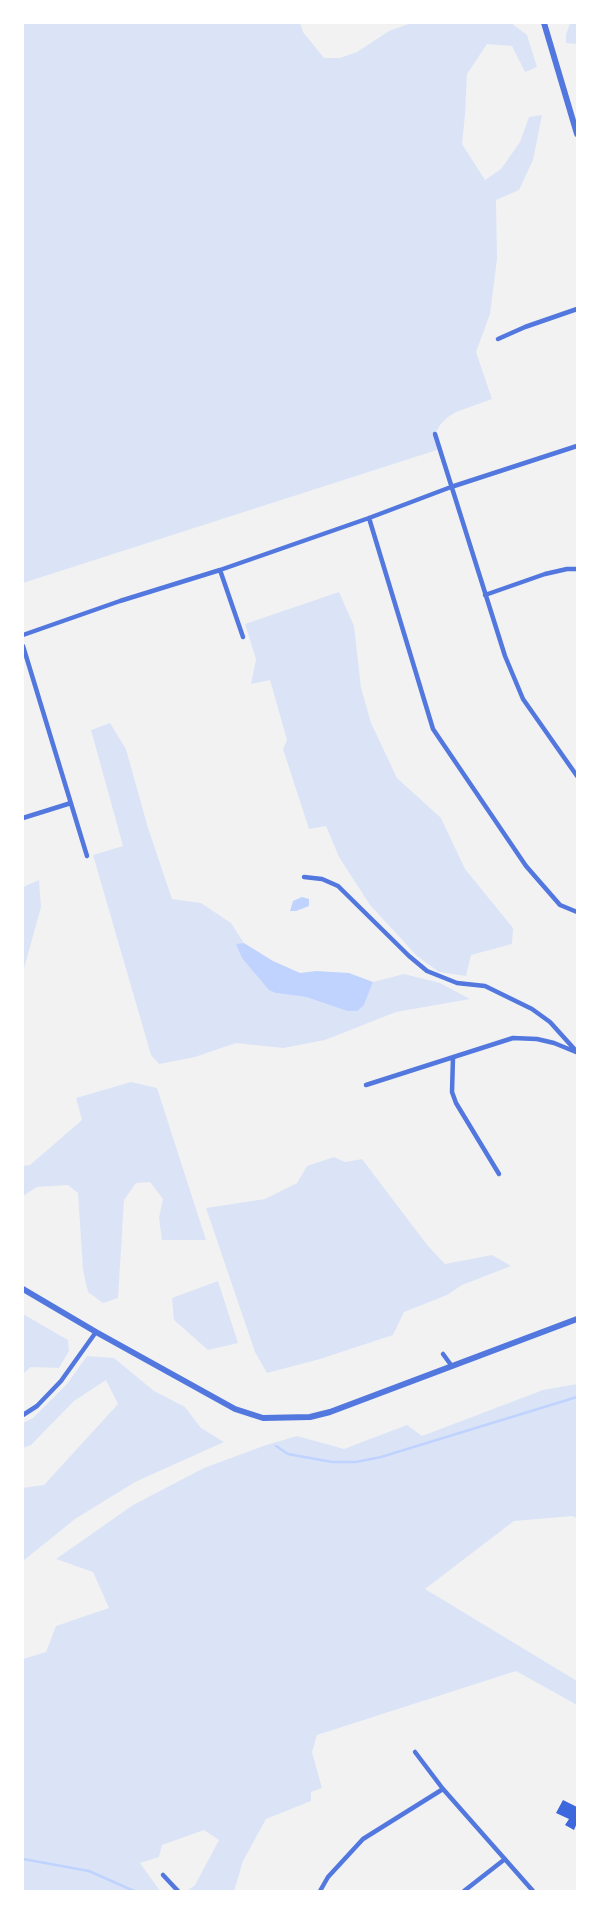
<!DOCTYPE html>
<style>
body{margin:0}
#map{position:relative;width:600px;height:1914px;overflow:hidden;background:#f2f2f2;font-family:Raleway,sans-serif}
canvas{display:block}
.frame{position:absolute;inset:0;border:24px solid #fff;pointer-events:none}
</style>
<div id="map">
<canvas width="600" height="1914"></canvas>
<div class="frame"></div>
</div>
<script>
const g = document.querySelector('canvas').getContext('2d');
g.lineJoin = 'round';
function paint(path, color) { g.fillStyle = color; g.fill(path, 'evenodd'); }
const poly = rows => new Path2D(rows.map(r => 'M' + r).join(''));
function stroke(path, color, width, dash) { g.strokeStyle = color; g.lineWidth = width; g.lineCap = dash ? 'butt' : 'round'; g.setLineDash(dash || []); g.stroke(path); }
paint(poly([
 [23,23,300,23,303,32,324,58,340,58,357,52,389,31,411,23,511,23,527,35,537,67,525,72,512,46,487,44,467,74,465,115,462,144,485,180,501,169,520,142,529,117,542,115,533,160,519,190,496,200,497,259,490,314,476,352,492,399,456,412,448,417,440,425,435,434,440,449,23,583],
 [570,23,577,23,577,44,566,43,566,35],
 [339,592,354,626,361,688,371,723,397,778,441,818,465,869,513,928,512,944,471,955,466,976,439,972,417,956,370,905,339,857,326,826,309,829,283,749,287,740,270,680,251,684,256,659,245,624],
 [110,723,126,749,148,828,172,899,201,903,231,923,244,943,236,945,276,993,306,997,347,1011,364,1005,373,982,404,974,440,983,470,999,396,1012,325,1040,283,1048,236,1043,195,1057,159,1064,151,1055,93,855,123,846,91,730],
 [39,880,41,907,23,972,23,887],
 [131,1082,157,1088,206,1240,162,1240,159,1218,163,1199,150,1182,136,1183,124,1200,118,1298,103,1303,88,1292,83,1270,78,1193,68,1185,37,1187,23,1196,23,1166,30,1165,82,1120,76,1098],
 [334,1157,345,1162,362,1159,428,1246,445,1264,492,1255,511,1266,462,1285,447,1295,404,1312,393,1335,320,1359,267,1373,255,1352,206,1208,265,1199,297,1183,307,1166],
 [218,1281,238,1343,208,1350,174,1320,172,1298],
 [23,1314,68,1340,69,1351,59,1368,31,1367,23,1374],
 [87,1356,114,1358,154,1391,185,1407,201,1428,224,1442,135,1482,75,1519,23,1561,23,1488,44,1485,118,1404,106,1380,74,1401,31,1445,23,1448,23,1423,33,1418,67,1384],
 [577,1384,577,1518,572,1516,514,1521,425,1589,577,1681,577,1705,516,1671,317,1735,312,1752,322,1788,311,1792,311,1801,266,1819,243,1861,234,1891,187,1891,195,1885,219,1840,204,1830,162,1845,159,1857,140,1863,160,1891,23,1891,23,1659,46,1652,56,1626,109,1608,93,1572,56,1559,133,1505,204,1468,266,1445,297,1436,344,1449,407,1425,422,1436,543,1390]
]), '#dbe4f7');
paint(poly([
 [302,897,309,899,309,906,296,911,290,911,293,901],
 [244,943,273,961,300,973,316,971,349,973,373,982,364,1005,357,1011,347,1011,306,997,276,993,269,990,242,958,236,944]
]), '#bfd3fe');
stroke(poly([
 [276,1446,288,1454,332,1462,356,1462,381,1457,577,1397],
 [23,1859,89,1871,134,1891]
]), '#bfd3fe', 2.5);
paint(poly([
 [563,1800,577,1807,577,1823,574,1830,565,1825,569,1819,556,1813]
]), '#3d67dc');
stroke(poly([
 [498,339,525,327,577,309],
 [435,434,505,656,523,699,577,776],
 [369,518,433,729,526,866,560,905,577,912],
 [220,570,243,637],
 [485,595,545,574,567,569,577,569],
 [23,635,120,601,220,570,369,518,451,487,577,446],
 [23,646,87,856],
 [23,818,71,803],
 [304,877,322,879,338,886,409,956,427,971,457,983,485,986,532,1009,550,1022,577,1052],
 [453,1057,452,1092,456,1103,499,1174],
 [366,1085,513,1038,537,1039,554,1043,576,1052],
 [443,1354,451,1365],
 [23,1415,37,1406,61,1381,96,1332],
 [415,1752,443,1789,533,1891],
 [163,1875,178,1891],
 [320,1891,328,1877,363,1839,443,1789],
 [464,1891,505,1859]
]), '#5277de', 4.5);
stroke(poly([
 [544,23,577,134],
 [23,1289,96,1332,235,1409,263,1418,310,1417,330,1412,577,1319]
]), '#5277de', 6);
</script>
